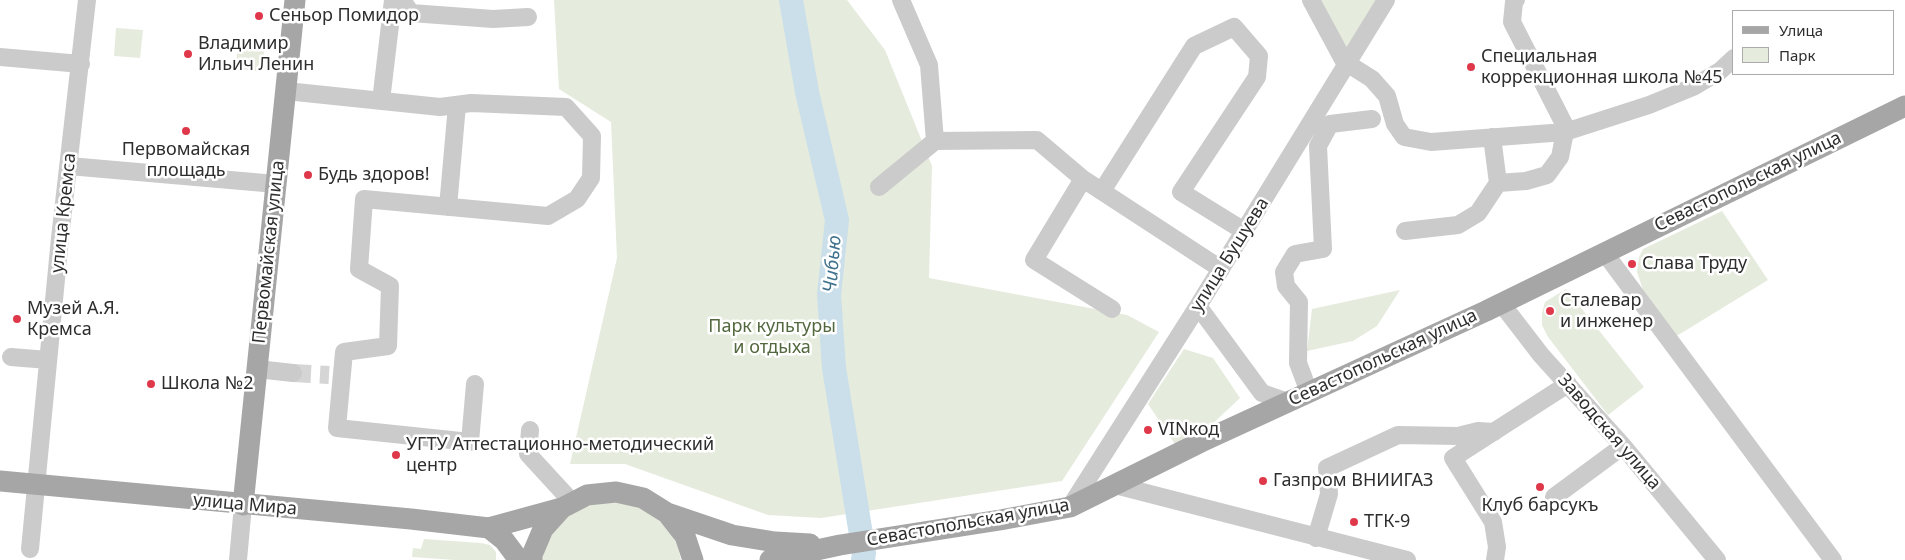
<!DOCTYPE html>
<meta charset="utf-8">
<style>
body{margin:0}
#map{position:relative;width:1905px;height:560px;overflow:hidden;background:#fff;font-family:"Noto Sans",sans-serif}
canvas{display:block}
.legend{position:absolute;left:1732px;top:10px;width:162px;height:65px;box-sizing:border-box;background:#fff;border:1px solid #ababab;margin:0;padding:6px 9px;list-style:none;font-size:15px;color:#2e2e2e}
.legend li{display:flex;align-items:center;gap:10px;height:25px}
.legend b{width:25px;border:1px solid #ababab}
</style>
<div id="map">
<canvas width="1905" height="560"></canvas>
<ul class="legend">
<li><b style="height:6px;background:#a6a6a6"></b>Улица</li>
<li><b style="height:14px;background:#e5ebdd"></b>Парк</li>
</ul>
</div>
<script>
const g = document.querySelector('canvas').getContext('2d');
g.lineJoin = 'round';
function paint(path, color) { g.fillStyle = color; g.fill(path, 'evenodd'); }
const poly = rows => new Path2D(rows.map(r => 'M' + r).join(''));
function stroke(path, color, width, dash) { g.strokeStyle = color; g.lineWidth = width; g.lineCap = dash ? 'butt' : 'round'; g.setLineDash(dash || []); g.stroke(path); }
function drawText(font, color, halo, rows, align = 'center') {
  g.font = font + ' "Noto Sans",sans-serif'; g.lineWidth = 5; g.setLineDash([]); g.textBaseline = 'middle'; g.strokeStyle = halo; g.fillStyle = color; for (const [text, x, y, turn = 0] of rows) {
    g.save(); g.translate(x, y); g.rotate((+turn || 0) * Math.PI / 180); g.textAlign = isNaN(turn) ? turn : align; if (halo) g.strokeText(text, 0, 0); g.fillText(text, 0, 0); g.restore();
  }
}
paint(poly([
 [554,0,847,0,885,50,932,166,929,278,1127,315,1159,332,1062,481,821,518,768,515,625,464,570,464,617,258,611,122,559,89],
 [1317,0,1378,0,1346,56],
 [116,28,143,30,140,58,114,56],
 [239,40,265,43,262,72,235,68],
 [1722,211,1768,280,1675,337,1644,293,1637,272,1639,257,1643,249],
 [1566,289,1644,387,1608,415,1548,337,1542,325,1542,313,1545,302],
 [1400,290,1377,326,1353,341,1307,351,1312,309],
 [1184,349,1213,358,1240,398,1207,429,1175,444,1148,404],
 [620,501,638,506,654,515,667,528,677,544,681,560,542,560,546,545,555,529,568,516,584,506],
 [424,539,481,543,490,545,496,552,496,560,455,560,412,557,413,548,421,549]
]), '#e5ebdd');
stroke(poly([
 [791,0,807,92,837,220,829,295,834,368,864,553,863,560]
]), '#cadfea', 24);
stroke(poly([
 [293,373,329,375]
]), '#d5d5d5', 18, [18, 9]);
stroke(poly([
 [402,0,411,13,493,19,528,17],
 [1311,0,1346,65],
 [0,57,81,64],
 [1348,61,1353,67,1372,79,1387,96,1395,124,1404,137,1431,142,1565,132,1649,105,1693,87,1720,71,1734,58],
 [286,91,440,107,471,103,566,107,592,136,591,178,577,199,548,216,364,199,359,269,390,286,388,346,344,352,337,428,470,442,475,384],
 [381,101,393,0],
 [1492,137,1498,183,1526,181,1547,175,1560,157,1565,132,1564,124,1512,22,1514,2,1516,0],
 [935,141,1037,140,1083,179,1221,269],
 [69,166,276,184],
 [1083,179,1034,260,1112,309],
 [879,187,935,141,929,65,901,0],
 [1102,191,1194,46,1234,27,1259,56,1257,77,1181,192,1244,231],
 [448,207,457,105],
 [1405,231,1458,225,1478,213,1498,183],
 [1604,252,1833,560],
 [1501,303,1541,355,1623,446,1717,560],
 [1198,306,1262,393,1288,402],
 [11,357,48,360],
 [257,369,293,373],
 [1309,392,1298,363,1299,302,1286,286,1284,272,1295,254,1323,249,1318,146,1330,124,1372,119],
 [530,430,528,454,573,503],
 [1115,485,1407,560],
 [1554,497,1623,446],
 [1070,507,1198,306,1386,0],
 [1316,538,1329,494,1327,468,1398,435,1458,436,1478,431,1494,432],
 [30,549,60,238,87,0],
 [238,560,243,505],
 [1495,560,1497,547,1493,522,1453,458,1568,384]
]), '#cbcbcb', 18);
stroke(poly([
 [0,481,411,519,489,528,562,508],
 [243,505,295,0],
 [667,513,732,535,775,542,810,544],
 [489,528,504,540,519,560],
 [532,560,532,555,543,529,562,508,587,495,616,492,643,498,667,513,685,536,693,560],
 [770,560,840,545,1000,520,1070,507,1201,442,1486,311,1905,106]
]), '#a6a6a6', 21);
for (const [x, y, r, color] of [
 [259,16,5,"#de384a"],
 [188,54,5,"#de384a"],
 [1471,67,5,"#de384a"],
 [186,131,5,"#de384a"],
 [308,175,5,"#de384a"],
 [1632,264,5,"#de384a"],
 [1550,311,5,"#de384a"],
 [17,319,5,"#de384a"],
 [151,384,5,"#de384a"],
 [1148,430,5,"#de384a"],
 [396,455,5,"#de384a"],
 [1263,481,5,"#de384a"],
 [1540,487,5,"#de384a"],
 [1354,522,5,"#de384a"]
]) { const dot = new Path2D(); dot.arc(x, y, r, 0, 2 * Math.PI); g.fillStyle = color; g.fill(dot); stroke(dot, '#fff', 2); }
drawText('18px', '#2e2e2e', '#fff', [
 ["Сеньор Помидор",269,16],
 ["Владимир",198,44],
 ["Ильич Ленин",198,65],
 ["Специальная",1481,57],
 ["коррекционная школа №45",1481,78],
 ["Первомайская",186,150,"center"],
 ["площадь",186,171,"center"],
 ["Будь здоров!",318,175],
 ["Слава Труду",1642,264],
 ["Сталевар",1560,301],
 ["и инженер",1560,322],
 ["Музей А.Я.",27,309],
 ["Кремса",27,330],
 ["Школа №2",161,384],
 ["VINкод",1158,430],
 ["УГТУ Аттестационно-методический",406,445],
 ["центр",406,466],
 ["Газпром ВНИИГАЗ",1273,481],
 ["Клуб барсукъ",1540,506,"center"],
 ["ТГК-9",1364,522]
], 'left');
drawText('18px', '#2e2e2e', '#fff', [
 ["Севастопольская улица",1748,182,-26],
 ["улица Кремса",64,213,-84],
 ["Первомайская улица",269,252,-84],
 ["улица Бушуева",1230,255,-58],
 ["Севастопольская улица",1383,358,-25],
 ["Заводская улица",1609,432,49],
 ["улица Мира",245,505,5],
 ["Севастопольская улица",968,523,-10]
]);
drawText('18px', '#53683e', '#fff', [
 ["Парк культуры",772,327],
 ["и отдыха",772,348]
]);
drawText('italic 19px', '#40728d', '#fff', [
 ["Чибью",833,264,-85]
]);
</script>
